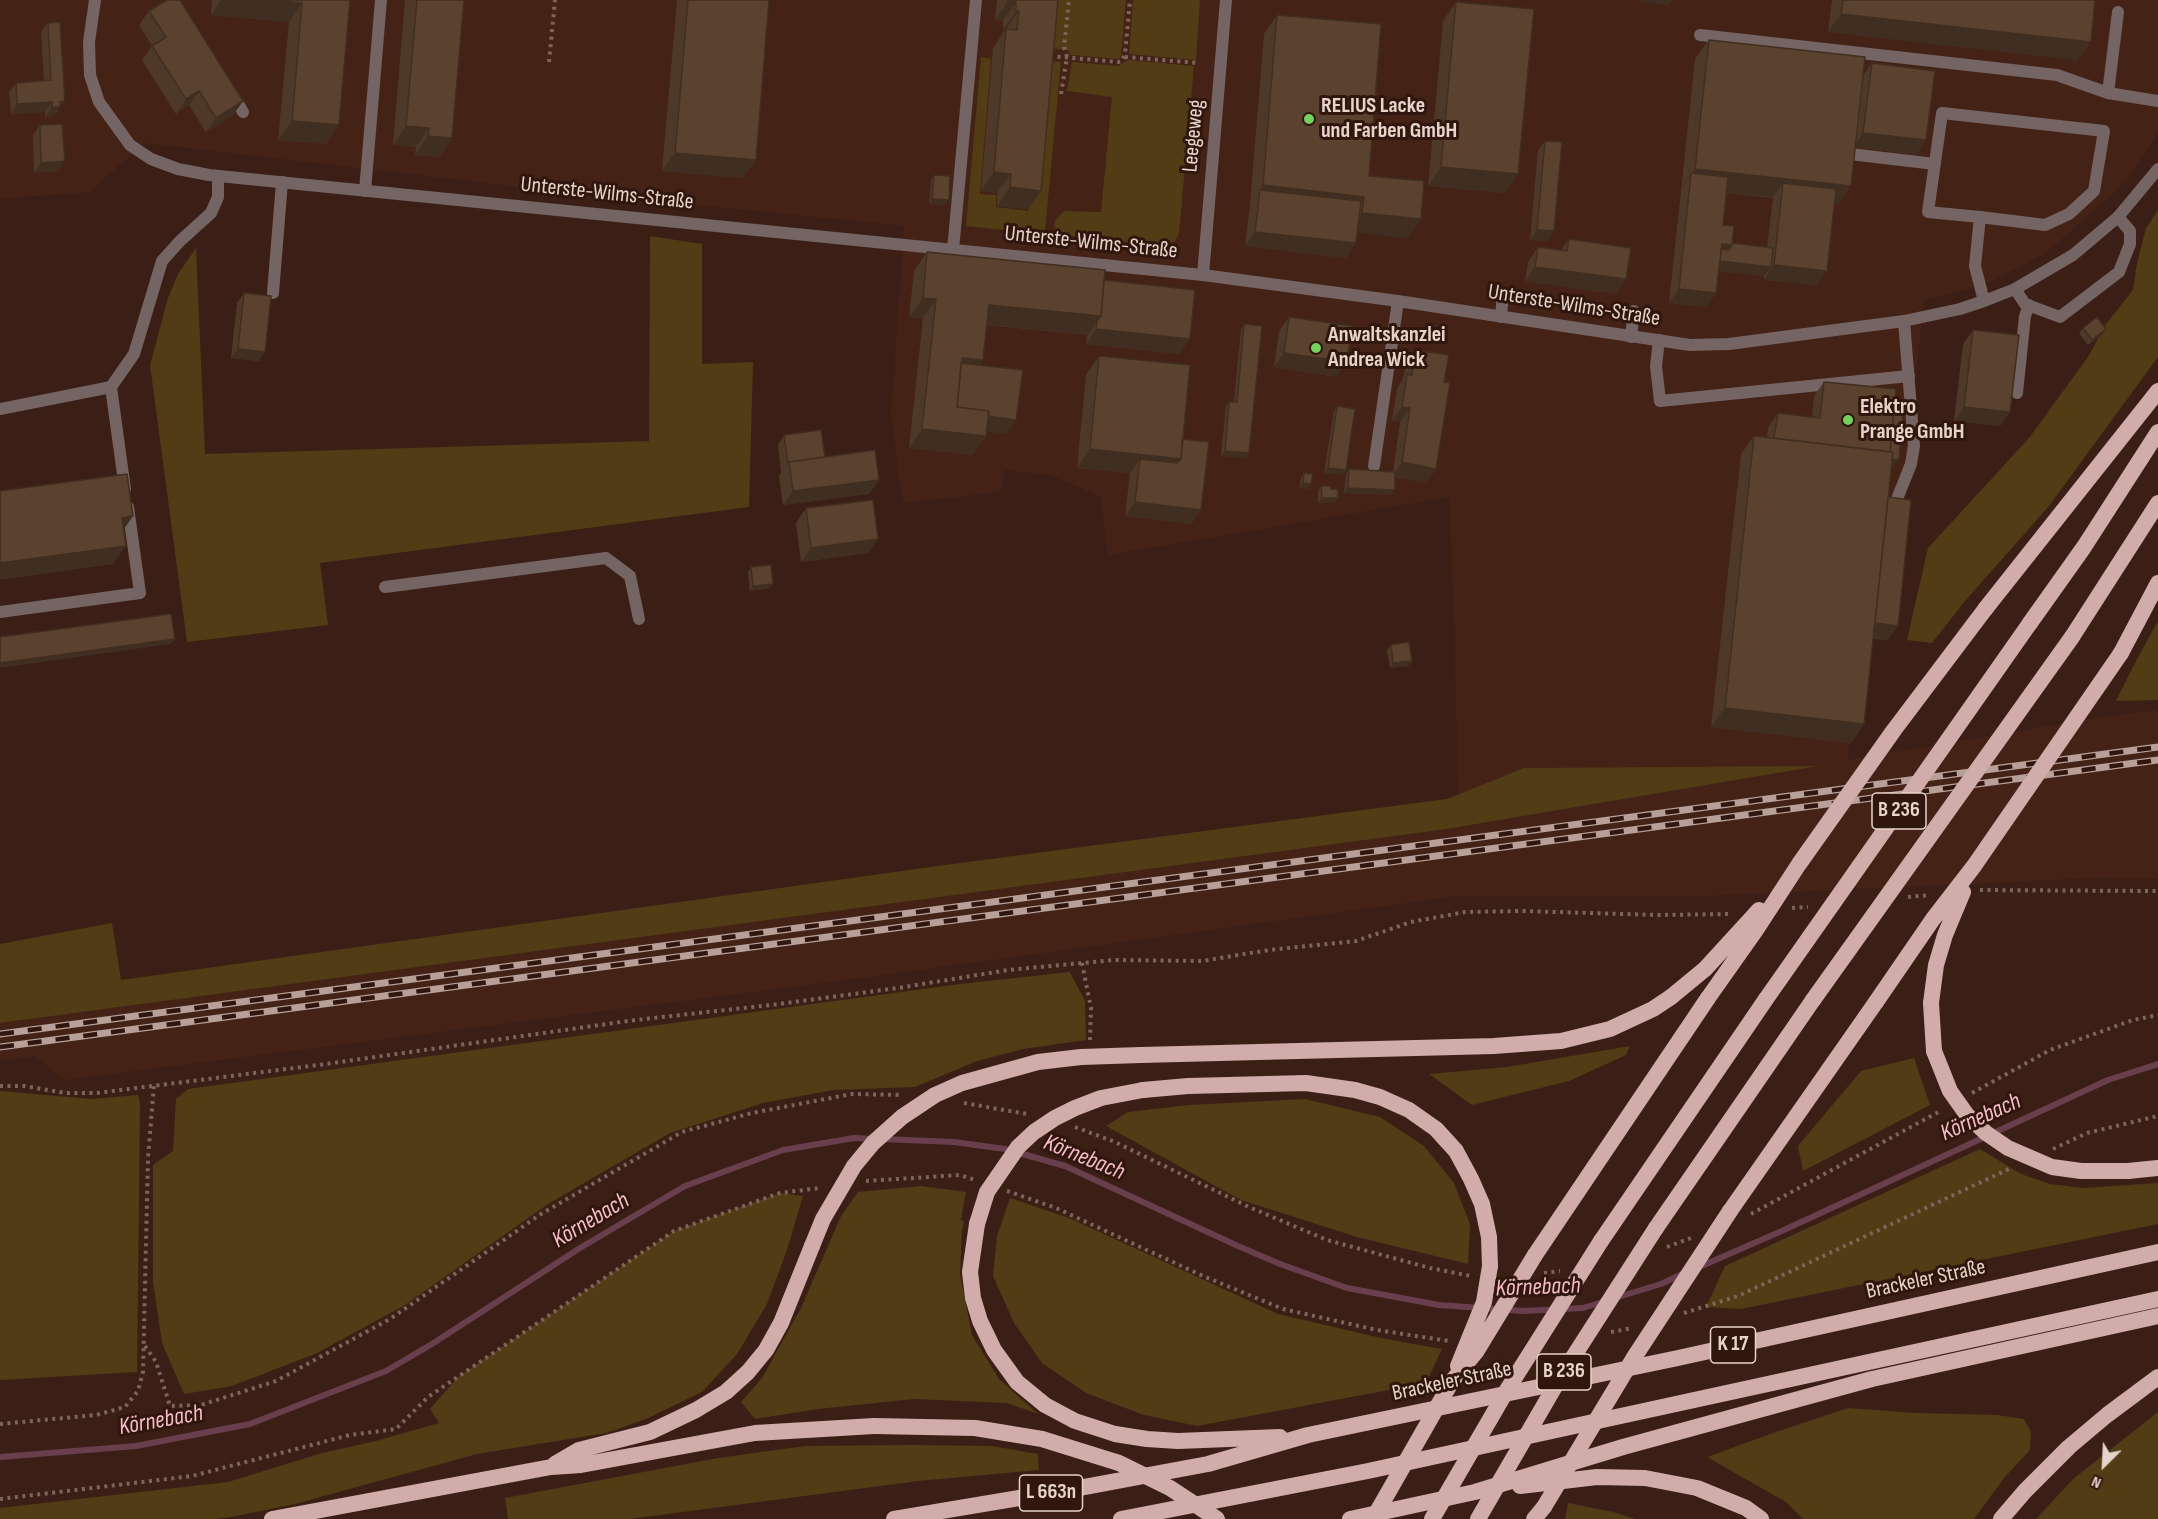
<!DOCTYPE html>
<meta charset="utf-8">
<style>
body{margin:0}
#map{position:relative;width:2158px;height:1519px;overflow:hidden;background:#3b1f16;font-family:"Sofia Sans Condensed",sans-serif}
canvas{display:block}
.north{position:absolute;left:2074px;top:1435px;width:60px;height:60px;-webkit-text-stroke:4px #30160c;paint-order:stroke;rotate:204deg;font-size:16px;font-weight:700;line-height:24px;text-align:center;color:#e6d3cc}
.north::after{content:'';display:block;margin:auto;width:21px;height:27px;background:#e6d3cc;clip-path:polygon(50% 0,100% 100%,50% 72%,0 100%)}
</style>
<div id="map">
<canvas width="2158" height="1519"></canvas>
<div class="north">N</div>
</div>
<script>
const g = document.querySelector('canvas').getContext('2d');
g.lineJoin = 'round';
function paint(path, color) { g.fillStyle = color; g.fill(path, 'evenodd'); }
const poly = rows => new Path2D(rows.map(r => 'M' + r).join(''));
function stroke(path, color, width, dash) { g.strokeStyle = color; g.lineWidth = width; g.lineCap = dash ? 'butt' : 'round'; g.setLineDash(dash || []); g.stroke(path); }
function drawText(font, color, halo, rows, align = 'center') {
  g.font = font + ' "Sofia Sans Condensed",sans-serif'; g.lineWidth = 6; g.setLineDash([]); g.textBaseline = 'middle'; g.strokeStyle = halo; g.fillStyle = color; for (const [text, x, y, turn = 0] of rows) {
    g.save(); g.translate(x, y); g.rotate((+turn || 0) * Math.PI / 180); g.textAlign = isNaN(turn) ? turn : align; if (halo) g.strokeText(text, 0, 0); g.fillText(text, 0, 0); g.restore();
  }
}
paint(poly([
 [0,0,2158,0,2158,132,2144,156,2118,189,2046,253,1986,284,1924,300,1888,640,1863,637,1851,743,1847,760,2103,717,2158,710,2158,879,2094,878,1704,896,1458,896,839,981,64,1080,35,1056,0,1061,0,1023,1447,829,1751,777,1459,808,1450,497,1108,555,1100,496,1050,475,1005,470,1001,492,902,503,891,415,904,226,529,188,144,143,90,192,0,199]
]), '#452216');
paint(poly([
 [1048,0,1126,0,1121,56,1119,59,1071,55,1067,50,1049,48],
 [1133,0,1200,0,1196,60,1129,54],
 [981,57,991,59,980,194,996,195,996,207,1028,211,1042,60,1061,62,1045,231,1040,234,966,226],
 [1128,60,1194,66,1179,234,1175,241,1163,246,1054,234,1055,221,1064,211,1101,212,1112,97,1067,91,1072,62,1118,66],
 [2158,210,2158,357,2049,506,1965,601,1932,643,1907,640,1928,548,2029,438,2088,357,2106,324,2133,290,2137,263,2146,228],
 [650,236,702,244,702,364,753,362,749,507,320,563,328,625,187,642,150,365,168,298,178,274,196,248,205,454,649,441],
 [2158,621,2158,700,2116,701,2137,659],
 [1818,766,1447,829,0,1023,0,944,112,923,121,980,945,865,1447,799,1524,768],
 [1070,972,1085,1001,1086,1040,1023,1049,977,1061,915,1087,833,1090,763,1103,670,1133,548,1204,405,1305,317,1353,232,1386,184,1394,162,1343,153,1281,153,1165,173,1151,176,1099,188,1089,960,984],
 [1630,1046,1626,1055,1569,1081,1472,1105,1429,1074,1507,1067],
 [1914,1058,1930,1105,1803,1171,1798,1146,1861,1071],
 [0,1091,91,1099,138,1095,140,1103,137,1372,0,1380],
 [1305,1099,1380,1117,1424,1146,1454,1183,1470,1224,1468,1264,1357,1237,1241,1200,1106,1126,1128,1112,1189,1105],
 [1980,1149,2021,1174,2050,1184,2084,1188,2158,1183,2158,1224,1741,1309,1706,1307,1725,1266],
 [921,1186,966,1192,961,1220,964,1221,962,1231,960,1275,972,1335,999,1379,1038,1414,1007,1403,914,1399,818,1409,755,1419,741,1402,762,1378,801,1308,841,1216,858,1192],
 [780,1193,803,1196,787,1250,767,1304,737,1354,702,1392,646,1419,606,1433,477,1454,295,1504,231,1517,215,1519,0,1519,0,1508,228,1482,322,1453,376,1441,439,1423,430,1409,459,1376,674,1231],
 [1010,1198,1069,1218,1278,1314,1381,1338,1442,1349,1426,1383,1197,1426,1144,1415,1086,1393,1042,1363,1014,1323,993,1276,997,1236],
 [1848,1408,1916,1413,1997,1415,2024,1419,2031,1432,2030,1450,2004,1478,1974,1519,1803,1519,1786,1502,1707,1457,1773,1433],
 [2158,1412,2158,1519,2036,1519,2073,1479],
 [910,1445,992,1446,1038,1454,1039,1470,918,1481,630,1519,508,1519,505,1498,718,1458,805,1446],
 [1568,1503,1613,1512,1635,1519,1565,1519]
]), '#513c15');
stroke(poly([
 [882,1139,954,1142,1005,1149,1065,1166,1238,1246,1280,1264,1347,1288,1439,1305,1523,1311,1583,1308,1606,1301],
 [1697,1268,1784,1230,2108,1080,2158,1064],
 [1615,1298,1661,1284,1682,1274],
 [0,1457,136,1446,250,1424,386,1371,432,1344,580,1248,685,1186,783,1150,854,1138,872,1139]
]), '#693f4d', 6);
stroke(poly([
 [1050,56,1118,62,1122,61,1125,54,1130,0],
 [1125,57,1199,63],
 [549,62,555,0],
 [1061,94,1067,57,1064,47,1069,0],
 [1980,890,2158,891],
 [1908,897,1930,895],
 [1792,908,1808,907],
 [1082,963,1091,1008,1090,1040],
 [0,1086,24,1086,66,1093,97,1093,326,1064,635,1020,771,1005,898,988,1008,970,1114,960,1202,961,1269,950,1356,941,1411,922,1465,912,1522,911,1658,915,1730,914],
 [1972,1093,2050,1050,2133,1020,2158,1015],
 [964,1103,1027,1114],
 [1075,1127,1115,1142,1249,1207,1327,1240,1430,1268,1471,1276],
 [2053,1149,2087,1133,2158,1116],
 [866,1181,960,1175,975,1180],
 [1007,1191,1056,1208,1203,1276,1283,1309,1377,1330,1449,1341],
 [1751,1214,1942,1110],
 [1667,1247,1691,1238],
 [1544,1273,1560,1271],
 [1684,1313,1738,1296,2011,1168],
 [1611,1332,1633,1328],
 [145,1346,156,1362,170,1406,201,1405,276,1381,390,1319,541,1214,682,1132,752,1113,852,1094,903,1095],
 [0,1424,96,1415,125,1407,138,1391,143,1372,148,1158,154,1085],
 [0,1499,192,1476,350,1435,396,1429,428,1397,674,1231,780,1193,820,1188]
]), '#7d645c', 4, [3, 4.5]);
stroke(poly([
 [1700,35,2057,75,2108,93,2158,101],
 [231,92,243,112],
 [2108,93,2118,12],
 [1850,154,1935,164],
 [365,191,381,0],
 [1980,217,2045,225,2069,214,2094,191,2104,131,1942,113,1928,212,1980,217,1975,266,1984,301],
 [953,250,976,0],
 [2015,289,2025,304,2060,317,2119,272,2130,244,2130,231,2118,217],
 [273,293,282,182],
 [1501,317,1503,294],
 [1631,337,1634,311],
 [1659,340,1656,366,1660,401,1909,376],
 [111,387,125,489],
 [2017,393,2025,316,2029,305],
 [0,409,111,387,134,354,162,261,180,241,211,213,218,197,218,176],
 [1374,466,1398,301],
 [1895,504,1911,464,1914,446,1904,321],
 [385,587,606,558,630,576,639,619],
 [0,612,140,593,128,507]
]), '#746463', 12);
stroke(poly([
 [95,0,89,42,90,75,99,102,130,145,151,159,178,169,209,175,1203,275,1398,301,1690,345,1729,344,1904,321,1960,309,1984,301,2015,289,2073,255,2118,217,2158,169],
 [1203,275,1226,0]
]), '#746463', 12);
stroke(poly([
 [1986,608,2158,391],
 [2030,623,2084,547,2158,432],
 [2072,637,2158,503],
 [2121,653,2158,583],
 [1931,1003,1934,1051],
 [1141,1055,1494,1046,1561,1041,1610,1029,1653,1009,1671,997],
 [1143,1090,1188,1086,1306,1083,1355,1090,1380,1097,1409,1110,1436,1129,1456,1151,1471,1179,1482,1204,1489,1237,1490,1266],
 [2128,1171,2158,1168],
 [1730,1211,1876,1002],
 [977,1224,970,1272,973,1298,980,1321,994,1350,1017,1382,1045,1405,1075,1421,1115,1434,1147,1439,1178,1441,1280,1437],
 [1656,1228,1813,1000],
 [1601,1241,1766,999],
 [1535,1255,1708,998],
 [555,1464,579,1450,650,1432,696,1410,726,1392,748,1372,766,1350,781,1323,812,1246],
 [1520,1486,1597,1477,1645,1478,1697,1488,1746,1508,1761,1519],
 [272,1519,551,1467,581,1465,755,1433,874,1426],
 [894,1519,1079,1488,1208,1464,1308,1435,1678,1358,2158,1252],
 [1121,1519,1368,1471,2158,1299],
 [1350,1519,1475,1492,1623,1447,1872,1379,2158,1316],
 [1534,1519,1544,1507],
 [2001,1519,2025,1491,2069,1447,2107,1415,2158,1377]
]), '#d0acab', 16);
const rail = poly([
 [0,1034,2158,747],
 [0,1047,2158,760]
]);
stroke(rail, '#b6a099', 7);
stroke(rail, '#30160c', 4.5, [14]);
stroke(poly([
 [1671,997,1705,969,1759,910],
 [1708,998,1756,930,1799,864,1894,730,1986,608],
 [1766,999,2030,623],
 [1813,1000,2072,637],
 [1876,1002,1933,919,1974,866,2121,653],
 [1931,1003,1936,965,1945,935,1963,892],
 [1934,1051,1950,1091,1967,1115,1986,1133,2008,1148,2052,1167,2081,1171,2128,1171],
 [977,1224,987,1192,1018,1147,1034,1132,1055,1118,1075,1108,1101,1098,1143,1090],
 [812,1246,823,1219,854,1166,873,1143,902,1117,935,1095,962,1083,1038,1062,1081,1057,1141,1055],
 [1458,1366,1484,1302,1490,1266],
 [874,1426,975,1428,1042,1439,1119,1463,1170,1488,1217,1519],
 [1544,1507,1633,1359,1730,1211],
 [1373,1519,1452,1381,1476,1352,1535,1255],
 [1432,1519,1507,1390,1601,1241],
 [1478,1519,1561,1376,1656,1228]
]), '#d0acab', 16);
paint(poly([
 [212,0,350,0,326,144,278,140,289,22,211,15],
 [405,0,464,0,452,138,439,157,415,155,416,147,393,145],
 [677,0,769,0,756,160,742,178,662,171],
 [997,0,1058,0,1028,209,997,206,997,193,981,191,993,48,1005,30,1003,30,1003,21,995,20],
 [1832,0,2095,0,2091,42,2077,60,1828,32],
 [1456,2,1518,174,1505,193,1428,186,1443,21],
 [149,11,243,101,233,115,206,132,189,105,176,114,142,60,152,46,139,25],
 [1277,15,1369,176,1421,219,1407,238,1357,232,1346,258,1245,246,1250,204,1264,34],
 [48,23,58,111,53,116,45,117,45,112,11,114,9,92,16,83,44,81,41,32],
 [1709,40,1863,76,1872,63,1926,140,1916,155,1855,147,1851,186,1838,205,1834,204,1817,285,1764,280,1764,276,1719,271,1716,293,1706,307,1669,303,1695,59],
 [1727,193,1773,198,1767,247,1733,243,1723,225],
 [40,125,58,171,34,173,33,135],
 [1545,141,1554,231,1547,241,1530,240,1538,150],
 [934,175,945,205,929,204,931,180],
 [1569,239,1626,279,1616,294,1525,281,1528,262,1538,247,1561,250],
 [927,252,1104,280,1180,354,1086,344,1087,335,987,325,979,365,1016,420,1006,434,987,431,986,436,973,455,909,448,923,318,909,317,914,271],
 [244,293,259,361,231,358,237,303],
 [1289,317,1337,377,1274,367,1279,331],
 [1244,324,1246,458,1221,456,1226,406,1229,402,1234,402,1241,329],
 [2083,328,2103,334,2088,345,2079,333],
 [1973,330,2010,412,2000,426,1954,421,1963,344],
 [1416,350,1444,382,1436,469,1426,483,1395,477,1391,495,1344,493,1346,474,1349,469,1393,472,1400,422,1392,421,1397,389,1403,379,1406,364],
 [1099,356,1182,439,1201,510,1191,524,1125,516,1130,473,1077,468,1086,375],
 [1824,382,1892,468,1888,497,1888,640,1873,639,1864,724,1851,743,1711,727,1741,454,1754,436,1767,437,1768,427,1778,413,1812,417,1814,396],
 [1337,406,1343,475,1324,473,1334,411],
 [784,435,825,457,879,480,869,494,783,505,779,476,781,473,778,445],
 [1304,473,1311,484,1308,489,1299,488,1301,478],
 [1321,486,1331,489,1335,502,1318,503,1318,491],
 [806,508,878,539,868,553,801,562,796,523],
 [751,567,773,584,770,588,750,591,748,572],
 [1391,645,1412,661,1408,666,1390,668,1387,650]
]), '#4e3928');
paint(poly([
 [221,0,268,0,302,3,289,22,211,15],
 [1641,0,1673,0,1669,5,1639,2],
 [1008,1,1016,2,1003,21,995,20],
 [1016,11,1019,11,1005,30,1003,30],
 [1841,14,2091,42,2077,60,1828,32],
 [199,91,189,105,176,114,186,99],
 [65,101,53,116,45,117,52,107,60,102],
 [243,101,233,115,206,132,216,118],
 [52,102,45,112,11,114,17,104],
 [292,121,339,125,326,144,278,140],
 [406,126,429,128,416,147,393,145],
 [1863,133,1926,140,1916,155,1853,147],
 [428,136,452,138,439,157,415,155],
 [675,153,756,160,742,178,662,171],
 [65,161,58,171,34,173,41,163],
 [1441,167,1518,174,1505,193,1428,186],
 [1695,169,1851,186,1838,205,1781,198,1783,183,1773,197,1690,189,1691,173,1681,188],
 [994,172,1011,174,997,193,981,191],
 [1263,185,1364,197,1351,215,1260,190],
 [1010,187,1041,191,1028,209,997,206],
 [932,199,949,200,945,205,929,204],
 [1362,213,1421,219,1407,238,1349,232],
 [1537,230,1554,231,1547,241,1530,240],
 [1255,232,1356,243,1346,258,1245,246],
 [1722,244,1732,245,1722,259,1717,259],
 [1717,261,1771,267,1764,276,1710,270],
 [1774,265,1827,271,1817,285,1764,280],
 [1535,267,1626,279,1616,294,1525,281],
 [1679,289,1716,293,1706,307,1669,303],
 [923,298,936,299,923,318,909,317],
 [989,305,1101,316,1088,335,976,323],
 [1096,329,1190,339,1180,354,1086,344],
 [2106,329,2103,334,2088,345,2092,340],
 [238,349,265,352,259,361,231,358],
 [1284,353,1347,362,1337,377,1274,367],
 [962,358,983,360,970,379,957,377],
 [1402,407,1410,408,1400,422,1392,421],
 [1964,407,2010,412,2000,426,1954,421],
 [954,412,1016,420,1006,434,944,426],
 [922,429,986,436,973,455,909,448],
 [1090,449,1181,459,1167,477,1140,459,1130,473,1077,468],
 [1225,451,1249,453,1246,458,1221,456],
 [1899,459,1892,468,1880,471,1887,461],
 [1402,462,1436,469,1426,483,1392,477],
 [1328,468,1346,470,1343,475,1324,473],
 [879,480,869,494,783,505,793,491],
 [1303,483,1311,484,1308,489,1299,488],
 [1348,488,1395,490,1391,495,1344,493],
 [1322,498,1338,498,1335,502,1318,503],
 [1135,502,1201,510,1191,524,1125,516],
 [133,516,120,535,122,518],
 [878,539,868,553,801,562,811,548],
 [126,546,113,564,0,580,0,563],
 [773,584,770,588,750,591,753,586],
 [1873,623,1898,626,1888,640,1863,637],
 [175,639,171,644,0,668,0,663],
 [1412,661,1408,666,1390,668,1393,663],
 [1725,708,1864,724,1851,743,1711,727]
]), '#402e20');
const building = poly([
 [167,0,180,0,243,101,216,118,199,91,186,99,152,46,166,37,149,11,167,0],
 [268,0,350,0,339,125,292,121,302,3,268,0],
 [417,0,464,0,452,138,428,136,429,128,406,126,417,0],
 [688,0,769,0,756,160,675,153,688,0],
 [1008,0,1058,0,1041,191,1010,187,1011,174,994,172,1006,29,1017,30,1019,11,1016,11,1016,2,1008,1,1008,0],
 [1843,0,2095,0,2091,42,1841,14,1843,0],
 [1456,2,1534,9,1518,174,1441,167,1456,2],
 [1277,15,1381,24,1369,176,1424,181,1421,219,1362,213,1364,197,1263,185,1277,15],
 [60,22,65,101,60,102,60,107,52,107,52,102,17,104,16,83,51,80,48,23,60,22],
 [1709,40,1865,57,1851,186,1695,169,1709,40],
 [1872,63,1935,71,1926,140,1863,133,1872,63],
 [62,124,65,161,41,163,40,125,62,124],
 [1545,141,1562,142,1554,231,1537,230,1545,141],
 [1691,173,1728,177,1723,225,1734,226,1732,245,1722,244,1716,293,1679,289,1691,173],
 [934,175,950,176,949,200,932,199,934,175],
 [1783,183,1836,189,1827,271,1774,265,1783,183],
 [1260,190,1361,201,1356,243,1255,232,1260,190],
 [1569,239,1631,248,1626,279,1535,267,1538,247,1567,251,1569,239],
 [1733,243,1773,248,1771,267,1720,261,1721,249,1729,250,1733,243],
 [927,252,1105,270,1101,316,989,305,983,360,962,358,957,407,989,411,986,436,922,429,936,299,923,298,927,252],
 [1104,280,1195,290,1190,339,1096,329,1097,321,1101,316,1104,280],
 [244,293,271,296,265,352,238,349,244,293],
 [1289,317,1352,326,1347,362,1284,353,1289,317],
 [2097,317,2106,329,2092,340,2083,328,2097,317],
 [1244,324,1262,326,1249,453,1225,451,1229,402,1237,402,1244,324],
 [1973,330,2019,335,2010,412,1964,407,1973,330],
 [1416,350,1449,355,1444,382,1450,383,1436,469,1402,462,1410,408,1402,407,1407,374,1412,375,1416,350],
 [1099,356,1190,365,1181,459,1090,449,1099,356],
 [961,363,1023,370,1016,420,988,416,989,411,957,407,961,363],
 [1824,382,1896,389,1890,452,1774,438,1778,413,1820,418,1824,382],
 [1895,398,1904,399,1899,459,1892,460,1893,452,1890,452,1895,398],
 [1337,406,1355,409,1346,470,1328,468,1337,406],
 [821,430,825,457,789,462,788,463,784,435,821,430],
 [1754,436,1893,452,1864,724,1725,708,1754,436],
 [1182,439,1209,442,1201,510,1135,502,1140,459,1177,463,1181,459,1182,439],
 [875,450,879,480,793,491,789,462,875,450],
 [1349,469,1395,472,1395,490,1348,488,1349,469],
 [1304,473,1313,474,1311,484,1303,483,1304,473],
 [127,474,133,516,122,518,126,546,0,563,0,491,127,474],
 [1321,486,1331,486,1331,489,1338,489,1338,498,1322,498,1321,486],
 [1888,497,1911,500,1898,626,1875,623,1888,497],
 [873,500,878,539,811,548,806,508,873,500],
 [771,565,773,584,753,586,751,567,771,565],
 [171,614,175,639,0,663,0,637,171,614],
 [1409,642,1412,661,1393,663,1391,645,1409,642]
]);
paint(building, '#5b422e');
stroke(building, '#402e20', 1.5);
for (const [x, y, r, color] of [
 [1309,119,6,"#72d25d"],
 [1316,348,6,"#72d25d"],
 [1848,420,6,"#72d25d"]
]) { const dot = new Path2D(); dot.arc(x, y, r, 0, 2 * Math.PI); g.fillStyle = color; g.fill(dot); stroke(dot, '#30160c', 2); }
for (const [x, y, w] of [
 [1899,811,54],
 [1733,1345,45],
 [1564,1372,54],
 [1051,1493,63]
]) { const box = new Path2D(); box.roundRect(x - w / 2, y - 18, w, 36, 4.5); g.fillStyle = '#30160c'; g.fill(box); stroke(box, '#e6d3cc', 1.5); }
drawText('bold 21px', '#e6d3cc', null, [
 ["B 236",1899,811],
 ["K 17",1733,1345],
 ["B 236",1564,1372],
 ["L 663n",1051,1493]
]);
drawText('bold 22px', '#e6d3cc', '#30160c', [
 ["RELIUS Lacke",1321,106],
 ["und Farben GmbH",1321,131],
 ["Anwaltskanzlei",1328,335],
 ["Andrea Wick",1328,360],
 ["Elektro",1860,407],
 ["Prange GmbH",1860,432]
], 'left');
drawText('22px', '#e6d3cc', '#30160c', [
 ["Leegeweg",1194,136,-85],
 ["Unterste-Wilms-Straße",607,194,6],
 ["Unterste-Wilms-Straße",1091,243,6],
 ["Unterste-Wilms-Straße",1574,306,9],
 ["Brackeler Straße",1926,1280,-12],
 ["Brackeler Straße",1452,1382,-12]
]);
drawText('italic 24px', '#f5bccc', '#30160c', [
 ["Körnebach",1981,1118,-24],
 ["Körnebach",1084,1158,22],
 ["Körnebach",591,1221,-31],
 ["Körnebach",1538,1288,-2],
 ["Körnebach",161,1421,-10]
]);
</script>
